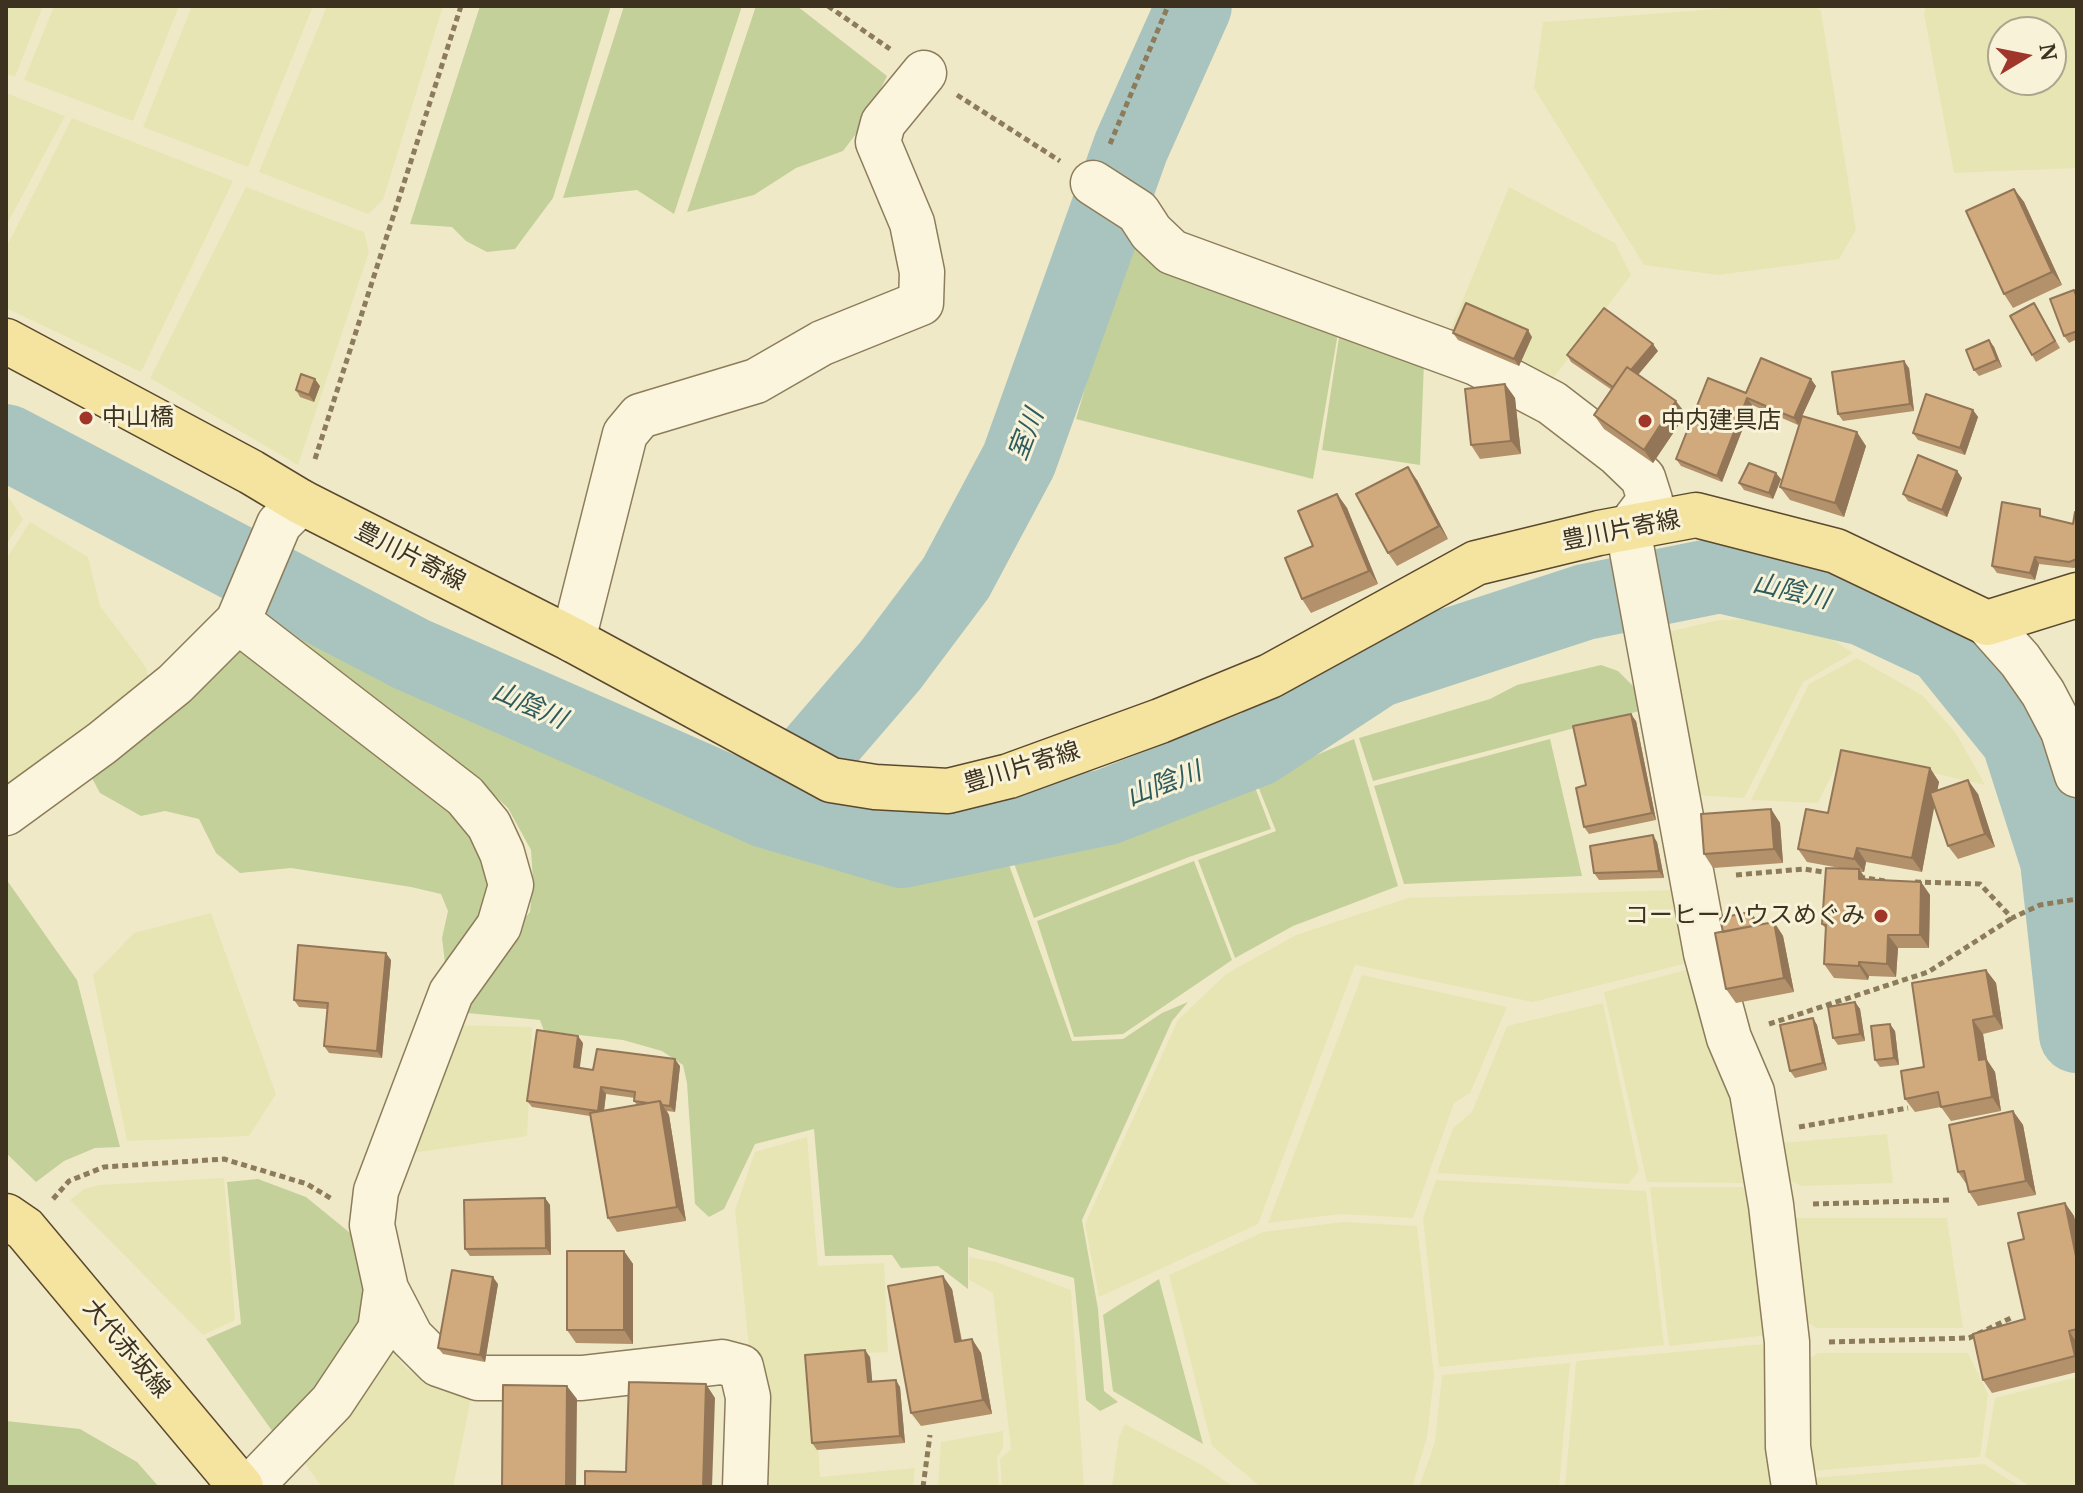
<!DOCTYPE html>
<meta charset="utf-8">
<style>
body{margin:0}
#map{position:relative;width:2083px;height:1493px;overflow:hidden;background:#f0e9c7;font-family:"PT Serif",serif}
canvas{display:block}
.frame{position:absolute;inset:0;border:8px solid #3d3220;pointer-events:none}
.north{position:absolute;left:1987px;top:16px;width:80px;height:80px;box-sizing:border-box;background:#f7f2d8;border:2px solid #ada58e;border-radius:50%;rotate:80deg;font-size:22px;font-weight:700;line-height:32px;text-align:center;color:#3d3220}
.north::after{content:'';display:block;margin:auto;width:28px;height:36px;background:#9f3629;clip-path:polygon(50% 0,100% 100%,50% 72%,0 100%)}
</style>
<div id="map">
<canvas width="2083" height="1493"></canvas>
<div class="frame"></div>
<div class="north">N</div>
</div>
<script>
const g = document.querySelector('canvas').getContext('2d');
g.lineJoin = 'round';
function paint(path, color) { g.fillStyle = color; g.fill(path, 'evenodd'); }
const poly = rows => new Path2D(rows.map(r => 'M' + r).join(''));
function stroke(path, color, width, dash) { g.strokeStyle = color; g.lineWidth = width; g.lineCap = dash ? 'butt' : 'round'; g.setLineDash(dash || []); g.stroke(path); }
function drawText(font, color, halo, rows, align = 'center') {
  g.font = font + ' "PT Serif","Noto Sans JP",serif'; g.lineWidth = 6; g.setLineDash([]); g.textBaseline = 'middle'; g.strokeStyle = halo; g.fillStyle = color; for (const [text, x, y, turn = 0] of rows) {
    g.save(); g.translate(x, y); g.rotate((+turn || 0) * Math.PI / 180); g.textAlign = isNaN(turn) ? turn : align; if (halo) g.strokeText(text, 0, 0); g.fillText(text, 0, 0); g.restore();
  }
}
paint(poly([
 [6,6,43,6,15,77,6,74],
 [54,6,179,6,133,121,24,80],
 [192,6,313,6,248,167,143,127],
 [327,6,443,6,383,200,368,214,259,172],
 [1757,6,1813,6,1821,11,1856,230,1839,259,1718,275,1644,265,1534,88,1543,22],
 [1926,6,2077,6,2077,168,1954,173,1924,14],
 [2003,32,2051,32,2051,80,2003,80],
 [6,93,65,116,6,226],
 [72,118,233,181,141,372,6,308,6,248],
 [246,187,364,232,369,252,298,465,150,378],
 [1509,187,1615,243,1631,275,1546,388,1446,341],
 [6,493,23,519,6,545],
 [30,522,88,557,100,606,146,667,150,684,6,786,6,559],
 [1768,619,1823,633,1853,653,1803,682,1744,798,1694,795,1668,632,1719,620],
 [1857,658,1922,695,1956,733,1985,785,1843,752,1818,803,1751,800,1809,684],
 [1677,890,1691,962,1533,1002,1355,965,1258,1224,1099,1297,1085,1224,1178,1020,1226,974,1296,935,1408,898],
 [211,913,276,1094,249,1136,127,1141,93,975,134,933],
 [1693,968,1739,1096,1745,1183,1647,1182,1604,992],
 [1362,975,1507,1007,1470,1093,1454,1103,1413,1218,1340,1214,1268,1223],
 [1603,1003,1639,1171,1628,1184,1437,1173,1453,1128,1472,1112,1507,1026],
 [451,1025,532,1027,527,1136,399,1155],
 [1887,1134,1893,1183,1802,1186,1784,1178,1780,1143],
 [807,1137,818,1266,884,1263,888,1352,813,1356,820,1477,915,1468,913,1487,757,1487,750,1357,735,1210,755,1152],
 [224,1178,235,1320,203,1335,70,1200,84,1189,99,1185],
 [1436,1180,1646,1191,1664,1345,1439,1367,1423,1218],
 [1650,1187,1744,1187,1766,1308,1768,1335,1669,1346],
 [1792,1218,1947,1218,1963,1328,1816,1328,1805,1320],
 [1343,1222,1417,1226,1434,1376,1427,1437,1412,1487,1261,1487,1212,1446,1169,1275,1263,1232],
 [969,1257,996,1262,1071,1290,1084,1487,1002,1487,1000,1459,1011,1449,993,1293,969,1280],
 [1765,1344,1770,1465,1775,1487,1565,1487,1576,1361],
 [390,1348,406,1368,432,1386,471,1398,453,1487,322,1487,303,1461],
 [1818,1353,1968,1353,1988,1394,1980,1457,1812,1471,1807,1361],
 [1570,1363,1559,1487,1419,1487,1435,1442,1442,1375],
 [2077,1377,2077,1487,2031,1487,1985,1457,1995,1398],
 [1125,1424,1204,1466,1233,1487,1112,1487,1119,1437],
 [1003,1431,1003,1448,997,1458,999,1487,938,1487,941,1442],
 [1984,1464,2021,1487,1812,1487,1813,1478]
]), '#e7e5b4');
paint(poly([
 [480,6,611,6,553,198,515,249,487,252,466,241,452,227,410,224],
 [624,6,742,6,674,214,637,190,563,198],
 [756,6,797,6,887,76,864,123,843,151,796,168,754,195,687,212],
 [1132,228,1338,333,1313,479,1076,419],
 [1340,331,1424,362,1420,465,1322,450],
 [268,607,583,754,753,824,896,860,939,856,1002,845,1072,1041,1123,1039,1162,1013,1188,1002,1172,1021,1082,1220,1098,1309,1104,1391,1118,1402,1100,1411,1086,1400,1074,1278,968,1247,968,1289,938,1266,901,1268,892,1255,825,1256,814,1129,755,1144,724,1209,709,1217,695,1204,687,1083,683,1065,662,1051,623,1040,544,1031,540,1020,457,1012,511,934,530,912,533,881,531,850,508,808,476,778,259,614],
 [240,636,456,804,500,893,446,971,442,938,448,911,441,894,411,887,291,868,240,873,216,853,199,819,165,811,141,816,100,793,87,769],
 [1601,665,1618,671,1646,699,1647,709,1373,781,1359,738,1490,699,1517,685],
 [1354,739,1398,886,1293,926,1235,958,1198,860,1276,831,1256,781],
 [1550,739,1582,876,1404,884,1374,786],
 [1253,782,1271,829,1189,857,1034,918,1008,847,1170,814],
 [1194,861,1232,960,1123,1034,1074,1037,1037,921],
 [6,879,77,980,120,1147,95,1148,64,1161,36,1182,6,1153],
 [258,1179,306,1197,360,1241,367,1289,359,1335,278,1439,206,1339,241,1324,227,1182],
 [1159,1279,1203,1444,1113,1391,1103,1315],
 [6,1421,80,1429,137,1462,159,1487,6,1487]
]), '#c3d09a');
stroke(poly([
 [6,442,411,654,766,810,902,850,1107,807,1258,748,1377,670,1585,602,1720,575,1864,608,1943,645,2019,739,2058,861,2077,1035],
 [766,810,890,666,956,578,1019,460,1131,147,1194,6]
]), '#a9c4bf', 76);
const minor = poly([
 [1093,183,1138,212,1151,232,1172,252,1476,363,1552,403,1617,453,1643,478,1650,500,1628,529,1706,953,1729,1038,1752,1092,1771,1205,1787,1342,1788,1447,1794,1487],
 [238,621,465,796,489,825,502,853,511,885,499,926,451,993,376,1191,372,1225,386,1289,411,1337,438,1364,478,1378,582,1378,722,1362,741,1367,748,1397,745,1487],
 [1987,623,2020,660,2043,693,2063,731,2077,775],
 [573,640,625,434,640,416,756,381,822,343,921,303,922,272,912,223,878,142,883,123,924,73],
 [6,813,102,743,175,684,238,621,279,524,301,502],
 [250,1487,332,1402,380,1330,386,1289]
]);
const major = poly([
 [6,341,251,472,301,502,573,640,831,780,875,787,948,791,1009,776,1160,721,1270,676,1476,563,1599,533,1696,515,1836,551,1987,623,2077,595],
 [6,1216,25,1229,241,1487]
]);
stroke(minor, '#8d7c5b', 47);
stroke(major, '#5b492f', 47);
stroke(poly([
 [828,6,890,49],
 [957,95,1060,161],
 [1110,144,1168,6],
 [315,459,461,6],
 [1736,875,1804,869,1830,873],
 [1859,877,1885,881],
 [1915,882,1980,884,2012,918,2040,905,2077,899],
 [1769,1024,1928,972,2012,918],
 [1799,1127,1908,1108],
 [53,1199,69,1181,104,1167,224,1159,307,1184,332,1199],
 [1813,1204,1952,1200],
 [1829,1342,1969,1338,2011,1318],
 [923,1487,930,1435]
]), '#8d7c5b', 5, [6, 4]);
stroke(minor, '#faf5dc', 44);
stroke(major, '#f4e49f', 44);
paint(poly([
 [2014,189,2024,202,2062,285,2013,308,2004,294],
 [2074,290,2077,295,2077,339,2069,343,2064,336],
 [2038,310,2060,348,2036,362,2032,355],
 [1453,333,1532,337,1519,366,1458,340],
 [1989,340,1994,347,2002,367,1979,376,1974,370],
 [1658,351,1638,375,1686,414,1653,463,1604,429,1594,415,1612,390,1571,362,1567,355],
 [1909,368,1914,411,1843,421,1838,414],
 [1505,384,1515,398,1521,454,1480,459,1471,445],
 [320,386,314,402,300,397,296,390],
 [1816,386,1802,416,1866,446,1844,517,1790,500,1780,487,1802,417,1798,425,1752,405,1722,482,1681,466,1676,459,1746,393],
 [1973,410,1978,417,1965,455,1918,440,1913,433],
 [1957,471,1962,478,1947,517,1908,501,1903,494],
 [1781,479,1773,499,1744,490,1739,483],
 [1417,480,1448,539,1397,566,1388,553],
 [1337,494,1347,508,1378,584,1311,613,1302,599,1313,546],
 [2077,512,2077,567,2074,568,2039,564,2035,580,1997,573,1992,566,2045,516,2045,518,2073,524],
 [1636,721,1656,820,1589,834,1584,827,1586,785],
 [1930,768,1939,782,1937,790,1978,794,1995,847,1958,859,1948,846,1934,805,1922,872,1866,862,1864,872,1861,872,1867,880,1921,882,1930,895,1929,948,1898,948,1896,977,1869,976,1868,980,1834,978,1824,964,1826,929,1822,924,1840,868,1807,862,1798,849,1828,813],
 [1771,809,1780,823,1783,863,1713,868,1704,854],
 [1657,842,1664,878,1599,880,1594,873],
 [1750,912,1755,918,1756,925,1774,922,1783,936,1794,992,1736,1003,1726,989,1723,932],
 [391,960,382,1058,329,1053,324,1046,327,1009,299,1007,294,1000],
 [1986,970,1996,983,2003,1029,1983,1034,1987,1060,1995,1072,2001,1111,1951,1121,1941,1107,1915,1112,1905,1099,1924,1067],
 [1855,1002,1860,1009,1865,1041,1838,1045,1833,1038],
 [1813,1018,1817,1025,1827,1070,1795,1078,1790,1071],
 [1895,1031,1899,1065,1880,1067,1875,1060],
 [583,1043,579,1068,593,1070,680,1066,675,1112,667,1111,669,1115,686,1221,617,1232,608,1218,590,1116,532,1107,527,1101],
 [606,1094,635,1098,634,1101,637,1105,604,1111],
 [2013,1111,2023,1125,2036,1195,1978,1206,1969,1192,1967,1185,1958,1172],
 [545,1198,550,1205,551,1255,470,1256,465,1249],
 [2065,1203,2074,1216,2077,1230,2077,1372,1992,1393,1983,1380,2025,1319,2024,1239],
 [624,1251,633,1264,633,1344,576,1343,567,1330],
 [498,1284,485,1362,443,1354,438,1348],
 [952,1289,962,1341,972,1339,981,1353,992,1414,921,1426,911,1413],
 [870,1357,872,1381,900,1387,905,1443,817,1450,812,1443]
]), '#b3916b');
paint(poly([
 [2014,189,2024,202,2062,285,2052,272],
 [1528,330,1532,337,1519,366,1514,359],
 [1989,340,1994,347,2002,367,1997,360],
 [1653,344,1658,351,1620,396,1616,389],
 [1904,361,1909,368,1914,411,1910,404],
 [315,379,320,386,314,402,309,395],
 [1811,379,1816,386,1798,425,1794,418],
 [1505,384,1515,398,1521,454,1511,441],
 [1747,398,1752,405,1722,482,1717,476],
 [1676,401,1686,414,1653,463,1644,450],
 [1973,410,1978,417,1965,455,1960,448],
 [1857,432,1866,446,1844,517,1835,503],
 [1408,467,1417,480,1448,539,1439,526],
 [1957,471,1962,478,1947,517,1942,510],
 [1776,473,1781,479,1773,499,1769,493],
 [1337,494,1347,508,1378,584,1369,571],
 [2035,557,2039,564,2035,580,2030,573],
 [1631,714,1636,721,1656,820,1652,813],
 [1930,768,1939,782,1922,872,1912,858],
 [1968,780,1978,794,1995,847,1985,834],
 [1771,809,1780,823,1783,863,1774,849],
 [1653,835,1657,842,1664,878,1659,871],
 [1857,848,1866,862,1864,872,1854,859],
 [1859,869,1868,882,1859,879],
 [1921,882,1930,895,1929,948,1920,935],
 [1750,912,1755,918,1759,937,1754,930],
 [1774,922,1783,936,1794,992,1784,978],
 [1888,935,1898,948,1896,977,1887,964],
 [386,953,391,960,382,1058,377,1051],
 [1859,962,1869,976,1868,980,1859,966],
 [1986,970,1996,983,2003,1029,1994,1016],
 [1855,1002,1860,1009,1865,1041,1860,1034],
 [1813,1018,1817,1025,1827,1070,1823,1063],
 [1973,1020,1983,1034,1987,1060,1995,1072,2001,1111,1992,1097,1979,1060],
 [1890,1024,1895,1031,1899,1065,1894,1058],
 [578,1036,583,1043,579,1074,574,1067],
 [675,1059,680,1066,675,1112,670,1106],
 [601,1087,606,1094,603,1118,598,1111],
 [660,1101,669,1115,686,1221,677,1207],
 [2013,1111,2023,1125,2036,1195,2026,1181],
 [545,1198,550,1205,551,1255,546,1248],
 [2065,1203,2074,1216,2077,1230,2077,1261],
 [624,1251,633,1264,633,1344,624,1330],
 [943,1276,952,1289,964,1356,955,1342],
 [493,1277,498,1284,485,1362,480,1355],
 [2069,1331,2077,1343,2077,1359,2075,1356],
 [972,1339,981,1353,992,1414,983,1400],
 [865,1350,870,1357,873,1389,868,1382],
 [896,1380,900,1387,905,1443,900,1436],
 [706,1384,715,1398,712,1487,703,1487],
 [567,1386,577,1399,576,1487,566,1487]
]), '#927657');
const building = poly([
 [2014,189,2052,272,2004,294,1966,211,2014,189],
 [2074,290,2077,298,2077,331,2064,336,2050,299,2074,290],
 [1466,303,1528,330,1514,359,1453,333,1466,303],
 [2034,303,2055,341,2032,355,2010,316,2034,303],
 [1604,308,1653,344,1631,370,1627,367,1613,387,1567,355,1604,308],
 [1989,340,1997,360,1974,370,1966,350,1989,340],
 [1761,358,1811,379,1794,418,1747,398,1717,476,1676,459,1708,378,1746,393,1761,358],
 [1904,361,1910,404,1838,414,1832,372,1904,361],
 [1627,367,1676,401,1644,450,1594,415,1627,367],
 [301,374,315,379,309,395,296,390,301,374],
 [1505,384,1511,441,1471,445,1465,389,1505,384],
 [1926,394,1973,410,1960,448,1913,433,1926,394],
 [1802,416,1857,432,1835,503,1780,487,1802,416],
 [1918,455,1957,471,1942,510,1903,494,1918,455],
 [1749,463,1776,473,1769,493,1739,483,1749,463],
 [1408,467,1439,526,1388,553,1356,494,1408,467],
 [1337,494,1369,571,1302,599,1285,558,1313,546,1298,511,1337,494],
 [2002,502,2040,509,2040,516,2073,524,2075,512,2077,512,2077,559,2069,562,2035,557,2030,573,1992,566,2002,502],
 [1631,714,1652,813,1584,827,1576,788,1586,785,1573,726,1631,714],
 [1841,750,1930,768,1912,858,1857,848,1854,859,1798,849,1806,809,1828,813,1841,750],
 [1968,780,1985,834,1948,846,1930,793,1968,780],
 [1771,809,1774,849,1704,854,1701,814,1771,809],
 [1653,835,1659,871,1594,873,1590,846,1653,835],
 [1826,868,1859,869,1859,879,1921,882,1920,935,1888,935,1887,964,1859,962,1859,966,1824,964,1826,925,1822,924,1826,868],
 [1750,912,1753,926,1723,932,1720,918,1750,912],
 [1774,922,1784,978,1726,989,1715,933,1774,922],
 [298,945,386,953,377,1051,324,1046,328,1003,294,1000,298,945],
 [1986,970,1994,1016,1973,1020,1979,1060,1986,1059,1992,1097,1941,1107,1938,1092,1905,1099,1901,1071,1924,1067,1912,983,1986,970],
 [1855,1002,1860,1034,1833,1038,1828,1007,1855,1002],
 [1813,1018,1823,1063,1790,1071,1780,1025,1813,1018],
 [1890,1024,1894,1058,1875,1060,1871,1026,1890,1024],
 [537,1030,578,1036,574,1067,593,1070,597,1049,675,1059,670,1106,662,1105,660,1101,648,1103,634,1101,635,1092,601,1087,598,1111,527,1101,537,1030],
 [660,1101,677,1207,608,1218,590,1113,660,1101],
 [2013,1111,2026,1181,1969,1192,1964,1171,1958,1172,1949,1125,2013,1111],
 [545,1198,546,1248,465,1249,464,1200,545,1198],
 [2065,1203,2077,1261,2077,1329,2069,1331,2075,1356,1983,1380,1973,1334,2025,1319,2008,1243,2024,1239,2018,1213,2065,1203],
 [567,1251,624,1251,624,1330,567,1330,567,1251],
 [452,1270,493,1277,480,1355,438,1348,452,1270],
 [943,1276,955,1342,972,1339,983,1400,911,1413,888,1286,943,1276],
 [865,1350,868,1382,896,1380,900,1436,812,1443,805,1355,865,1350],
 [629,1382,706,1384,703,1487,585,1487,585,1471,626,1472,629,1382],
 [503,1385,567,1386,566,1487,502,1487,503,1385]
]);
paint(building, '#d0a97c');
stroke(building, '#927657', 2);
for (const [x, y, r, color] of [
 [86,418,8,"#9f3629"],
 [1645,421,8,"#9f3629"],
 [1881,916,8,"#9f3629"]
]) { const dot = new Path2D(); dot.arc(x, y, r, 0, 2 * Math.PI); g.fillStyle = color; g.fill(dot); stroke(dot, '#f7f2d8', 3); }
drawText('24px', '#3d3220', '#f7f2d8', [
 ["中山橋",102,418],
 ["中内建具店",1661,421],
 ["コーヒーハウスめぐみ",1865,916,"right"]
], 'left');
drawText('24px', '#3d3220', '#f7f2d8', [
 ["豊川片寄線",1621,531,-11],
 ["豊川片寄線",410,557,27],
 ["豊川片寄線",1022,768,-17],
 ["大代赤坂線",126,1349,50]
]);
drawText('italic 26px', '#2e5b5d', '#f7f2d8', [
 ["室川",1027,435,-69],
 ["山陰川",1791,592,13],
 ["山陰川",529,706,24],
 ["山陰川",1164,785,-21]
]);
</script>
